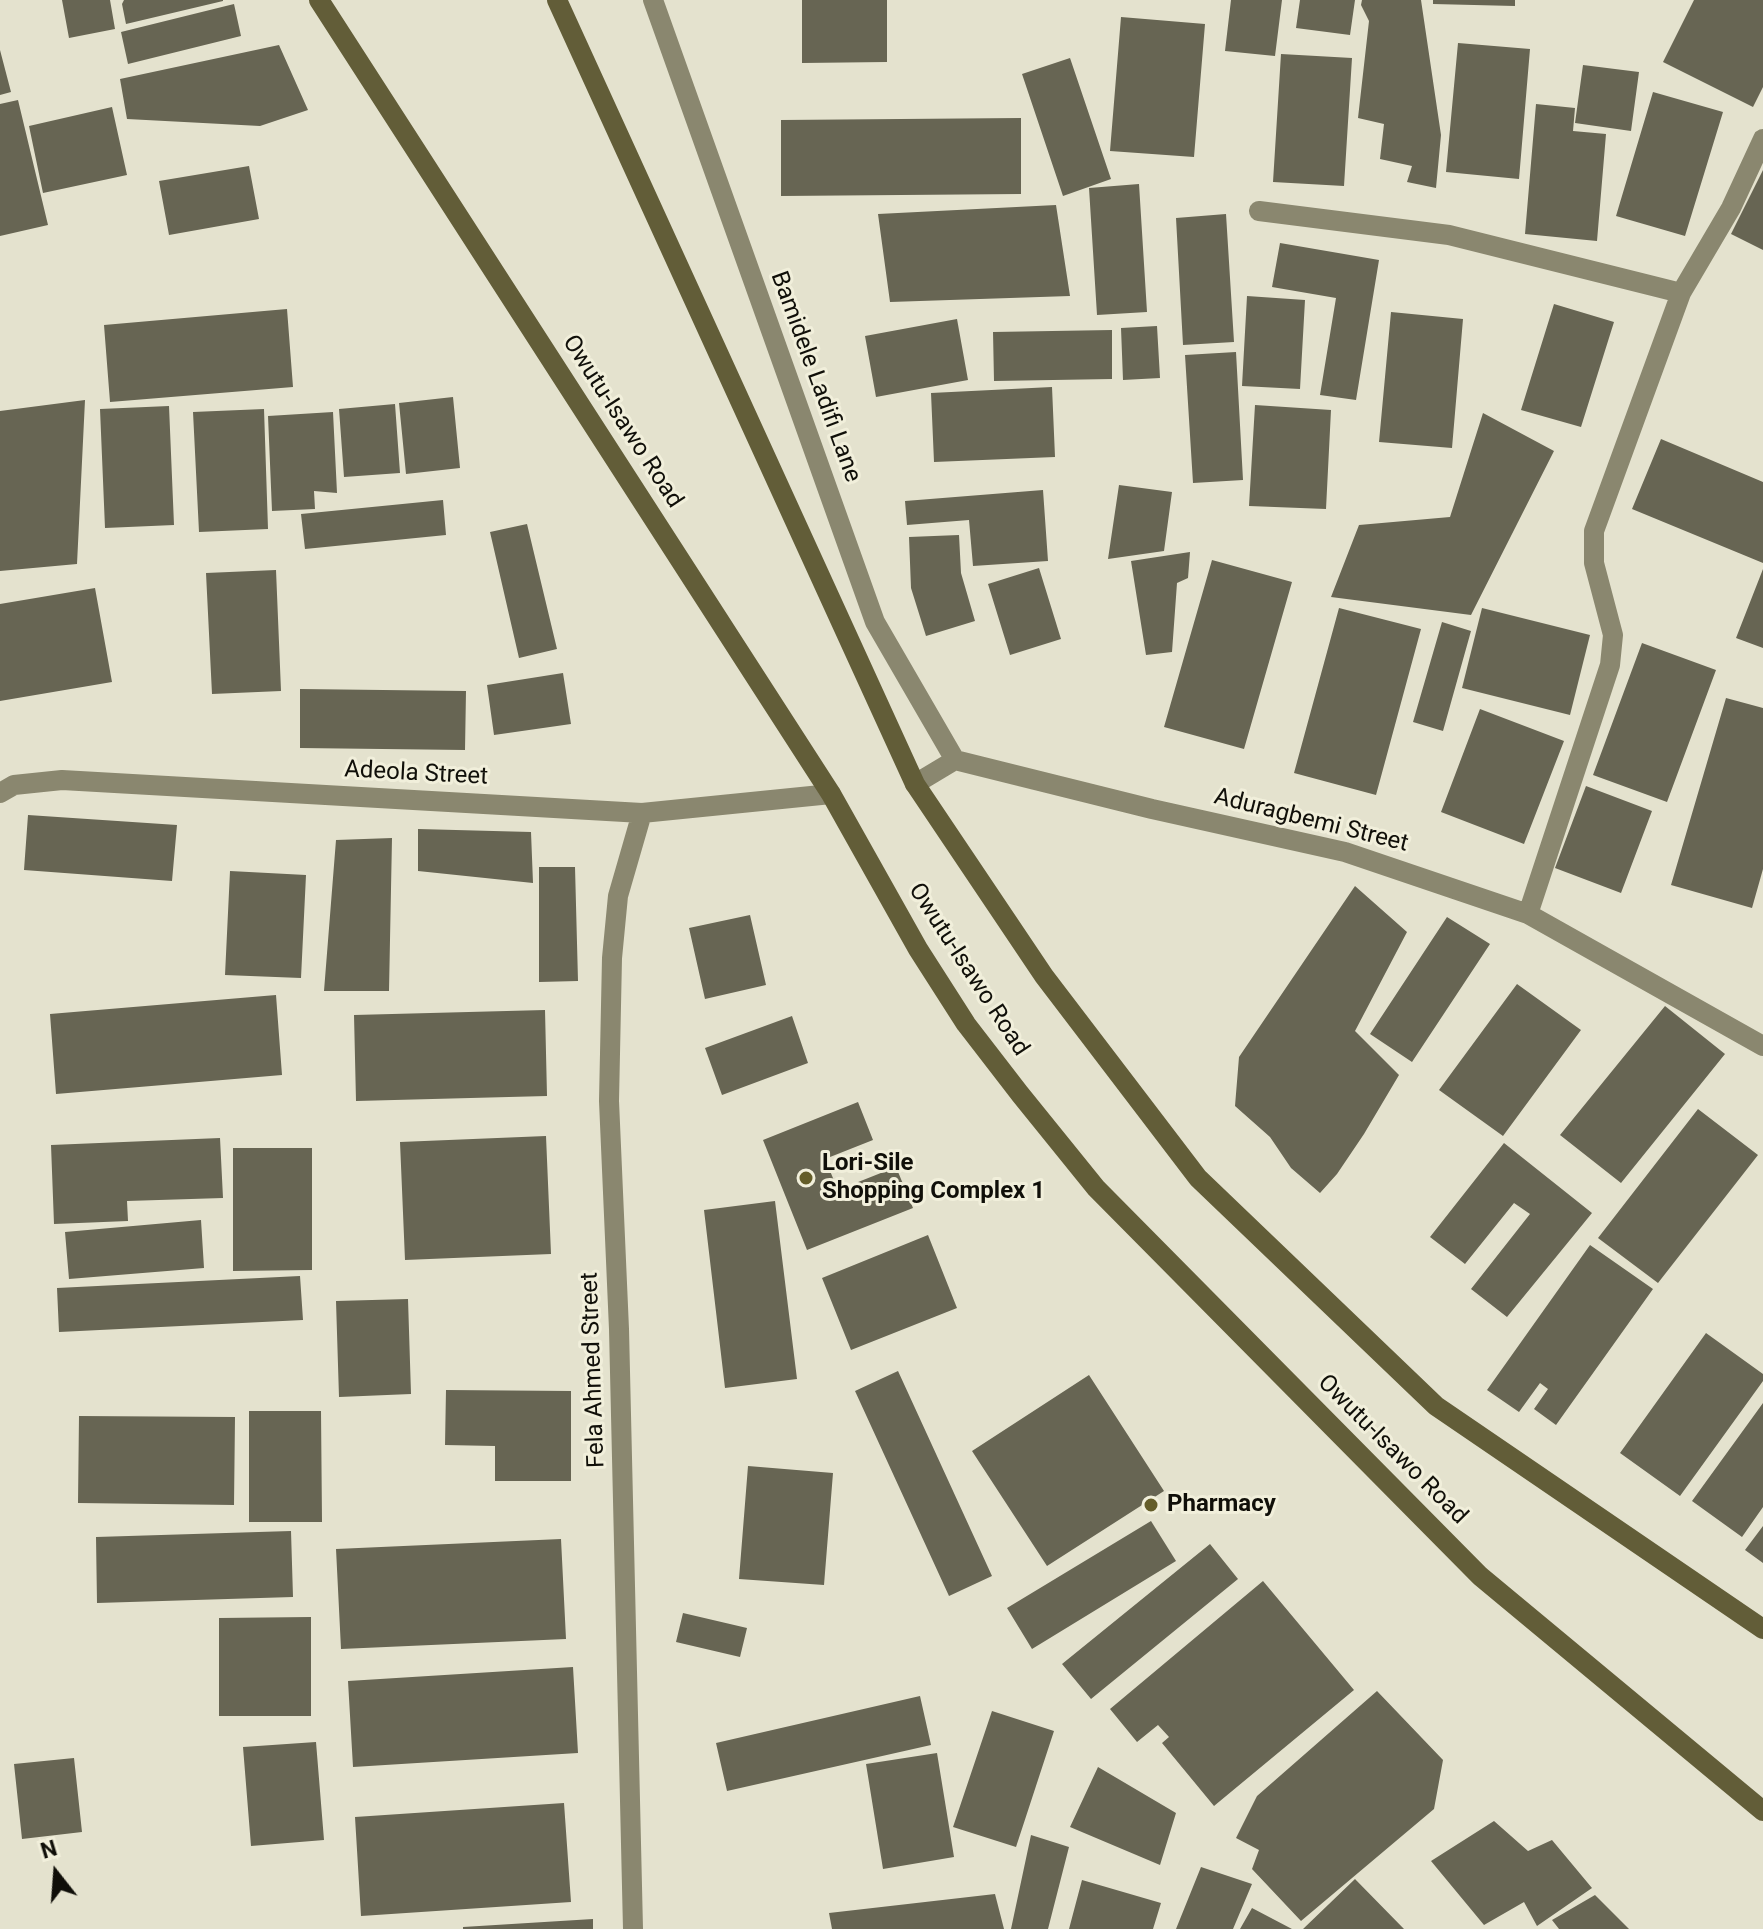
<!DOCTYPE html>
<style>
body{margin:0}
#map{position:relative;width:1763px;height:1929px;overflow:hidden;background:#e4e2ce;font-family:Roboto,sans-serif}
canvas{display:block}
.north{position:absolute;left:16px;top:1833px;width:80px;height:80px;-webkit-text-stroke:6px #f1efdb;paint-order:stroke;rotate:343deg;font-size:22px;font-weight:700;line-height:32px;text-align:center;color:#100f09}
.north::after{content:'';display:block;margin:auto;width:28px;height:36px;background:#100f09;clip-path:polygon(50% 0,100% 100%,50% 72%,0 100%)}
</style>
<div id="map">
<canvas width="1763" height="1929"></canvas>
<div class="north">N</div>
</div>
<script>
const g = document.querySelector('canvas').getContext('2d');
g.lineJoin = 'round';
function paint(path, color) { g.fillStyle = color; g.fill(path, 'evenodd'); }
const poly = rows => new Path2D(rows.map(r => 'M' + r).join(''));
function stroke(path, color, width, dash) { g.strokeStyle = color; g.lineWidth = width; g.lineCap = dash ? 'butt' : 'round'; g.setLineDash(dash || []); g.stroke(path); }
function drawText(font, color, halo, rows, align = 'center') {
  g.font = font + ' Roboto,sans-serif'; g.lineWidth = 6; g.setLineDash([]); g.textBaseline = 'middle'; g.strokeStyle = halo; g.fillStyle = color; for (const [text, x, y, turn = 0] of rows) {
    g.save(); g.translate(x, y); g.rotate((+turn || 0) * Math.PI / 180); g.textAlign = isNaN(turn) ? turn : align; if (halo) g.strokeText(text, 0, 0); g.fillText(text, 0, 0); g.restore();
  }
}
paint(poly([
 [62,0,110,0,115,29,69,38],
 [124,0,223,0,223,1,126,24,122,4],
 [802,0,887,0,887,62,802,63],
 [1231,0,1282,0,1275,56,1225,51],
 [1300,0,1355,0,1350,35,1296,28],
 [1362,0,1421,0,1441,135,1436,188,1407,182,1412,166,1380,159,1384,124,1358,118,1369,21,1361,5],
 [1433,0,1515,0,1515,6,1433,4],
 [1694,0,1763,0,1763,87,1753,107,1663,62],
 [234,4,241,36,128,64,121,32],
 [1121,17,1205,24,1194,157,1110,151],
 [1458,43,1530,49,1519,179,1446,172],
 [279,45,308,110,260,126,127,119,120,79],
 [0,50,11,92,0,95],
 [1281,54,1352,58,1344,186,1273,182],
 [1070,58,1111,179,1063,196,1022,74],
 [1583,65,1639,72,1631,131,1575,123],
 [1653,92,1723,112,1685,236,1616,216],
 [18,100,48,225,0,236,0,104],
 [1536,104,1575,108,1573,131,1606,134,1597,241,1525,234],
 [112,107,127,175,43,193,29,126],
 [1021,118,1021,194,781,196,781,120],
 [249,166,259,219,169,235,159,181],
 [1763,170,1763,250,1731,234],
 [1139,184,1147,312,1097,315,1089,188],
 [1056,205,1070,296,890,302,878,214],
 [1226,214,1234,342,1183,345,1176,218],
 [1280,243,1379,260,1356,400,1320,395,1336,298,1272,287],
 [1247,296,1305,300,1300,389,1242,386],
 [1554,304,1614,322,1581,427,1521,410],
 [287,309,293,387,110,402,104,325],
 [1391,312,1463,319,1452,448,1379,442],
 [957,319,968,380,876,397,865,336],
 [1157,326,1160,378,1123,380,1121,328],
 [1112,330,1112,379,994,381,993,332],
 [1236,352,1243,480,1193,483,1185,355],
 [1052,387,1055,457,934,462,931,393],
 [453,397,460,468,406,474,399,403],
 [85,400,77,564,0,571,0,411],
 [395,404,400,473,344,477,339,409],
 [1255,405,1331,410,1326,509,1249,506],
 [169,406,174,525,105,528,100,409],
 [264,409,268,529,199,532,193,412],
 [333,412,337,493,314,491,315,509,272,511,268,416],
 [1483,413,1554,451,1471,615,1331,597,1359,525,1450,517],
 [1661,439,1763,482,1763,563,1632,509],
 [1119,485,1172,492,1164,551,1108,559],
 [1043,490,1048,561,973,566,969,520,907,525,905,501],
 [443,500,446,535,305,549,301,514],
 [527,524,557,649,519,658,490,532],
 [959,535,961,573,975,621,926,636,911,588,909,537],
 [1190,552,1188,578,1177,583,1172,652,1146,655,1131,561],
 [1212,560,1292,582,1244,749,1164,727],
 [1039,568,1061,639,1010,655,988,584],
 [1763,569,1763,648,1736,638],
 [276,570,281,691,212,694,206,573],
 [95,588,112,682,0,701,0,604],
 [1339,608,1421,629,1376,795,1294,773],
 [1482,608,1590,635,1570,715,1462,688],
 [1442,622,1471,631,1443,731,1413,722],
 [1642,643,1716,670,1667,802,1593,775],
 [563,673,571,724,494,735,487,685],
 [300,689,466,691,465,750,300,748],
 [1726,698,1763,708,1763,869,1752,908,1671,885],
 [1480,709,1564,741,1524,844,1441,812],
 [1586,786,1652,811,1621,893,1555,868],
 [28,815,177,825,172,881,24,870],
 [418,829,531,832,533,883,418,871],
 [392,838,389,991,324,991,336,840],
 [539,867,575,867,578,981,539,982],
 [230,871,306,875,301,978,225,975],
 [1355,886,1407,932,1355,1031,1399,1075,1364,1134,1337,1174,1320,1193,1291,1168,1270,1137,1235,1106,1239,1057],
 [750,915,766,985,705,999,689,928],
 [1447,917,1490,944,1412,1062,1370,1034],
 [1517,984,1581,1030,1503,1136,1439,1090],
 [276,995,282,1075,56,1094,50,1014],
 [1665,1006,1725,1054,1621,1183,1560,1135],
 [545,1010,547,1096,356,1101,354,1015],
 [792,1016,808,1063,722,1095,705,1048],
 [858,1102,873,1140,825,1159,838,1190,896,1167,913,1208,807,1250,763,1140],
 [1698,1109,1758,1155,1658,1283,1598,1238],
 [546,1136,551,1254,405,1260,400,1142],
 [220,1138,223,1198,127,1201,128,1221,54,1224,51,1145],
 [1504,1143,1592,1213,1507,1317,1471,1289,1530,1214,1514,1203,1465,1264,1430,1237],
 [233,1148,312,1148,312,1270,233,1271],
 [775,1201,797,1379,725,1388,704,1210],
 [201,1220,204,1268,69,1279,65,1232],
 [928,1235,957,1308,851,1350,822,1278],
 [1590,1245,1653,1289,1556,1425,1534,1409,1548,1389,1540,1383,1519,1412,1487,1390],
 [300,1276,303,1320,59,1332,57,1288],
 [408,1299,411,1394,339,1397,336,1301],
 [1706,1333,1763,1374,1763,1381,1680,1496,1620,1453],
 [898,1371,992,1576,949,1596,855,1391],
 [1089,1375,1164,1491,1047,1566,972,1451],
 [446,1390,571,1391,571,1481,495,1481,495,1446,445,1445],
 [1763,1403,1763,1507,1742,1537,1692,1501],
 [249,1411,321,1411,322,1522,249,1522],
 [79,1416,235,1417,234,1505,78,1503],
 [748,1466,833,1473,824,1585,739,1579],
 [1151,1521,1176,1561,1032,1649,1007,1608],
 [1763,1526,1763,1563,1745,1550],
 [291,1531,293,1597,97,1603,96,1537],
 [561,1539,566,1639,341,1649,336,1549],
 [1210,1544,1238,1579,1091,1699,1062,1664],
 [1263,1581,1354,1690,1214,1806,1162,1743,1169,1737,1158,1725,1137,1742,1110,1709],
 [683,1613,747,1628,740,1657,676,1642],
 [311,1617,311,1716,219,1716,219,1618],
 [573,1667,578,1753,353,1767,348,1681],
 [1377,1691,1443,1760,1434,1809,1301,1921,1252,1869,1259,1850,1236,1838,1257,1796],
 [920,1696,931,1745,727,1791,716,1743],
 [992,1711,1054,1731,1016,1847,953,1827],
 [316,1742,324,1840,251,1846,243,1747],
 [937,1753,954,1857,883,1869,866,1764],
 [74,1758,82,1832,22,1839,14,1764],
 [1098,1767,1176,1813,1160,1865,1070,1827],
 [564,1803,571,1902,361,1916,355,1817],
 [1494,1821,1528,1851,1552,1840,1592,1888,1537,1926,1524,1902,1484,1925,1431,1861],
 [1031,1835,1069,1847,1048,1929,1011,1929],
 [1201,1867,1252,1884,1233,1929,1176,1929],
 [1355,1879,1404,1929,1303,1929],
 [1082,1880,1161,1903,1153,1929,1069,1929],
 [995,1894,1004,1929,832,1929,829,1913],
 [1595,1895,1629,1929,1559,1929,1552,1920],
 [1252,1908,1292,1929,1240,1929],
 [593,1919,593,1929,463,1929,463,1927]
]), '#676553');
stroke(poly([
 [653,0,875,622,955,760],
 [1259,211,1449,235,1681,293],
 [915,784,955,760,1152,809,1345,852,1528,914,1763,1046],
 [0,793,14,785,62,780,642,813,831,794],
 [1528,914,1610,665,1613,635,1594,563,1594,531,1681,293,1731,208,1763,139],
 [633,1929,619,1329,609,1101,612,958,618,896,642,813]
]), '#8a876f', 20);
stroke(poly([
 [319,0,831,794,918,949,966,1024,1020,1094,1096,1188,1480,1576,1763,1811],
 [557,0,915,784,1044,976,1198,1178,1436,1406,1763,1629]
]), '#625d38', 20);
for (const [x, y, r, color] of [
 [806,1178,8,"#645d29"],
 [1151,1505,8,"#645d29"]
]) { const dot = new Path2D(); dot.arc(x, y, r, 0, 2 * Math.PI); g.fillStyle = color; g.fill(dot); stroke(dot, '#f1efdb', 3); }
drawText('24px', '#100f09', '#f1efdb', [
 ["Bamidele Ladifi Lane",815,377,70],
 ["Owutu-Isawo Road",622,422,57],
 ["Adeola Street",416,774,3],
 ["Aduragbemi Street",1311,821,14],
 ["Owutu-Isawo Road",968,970,57],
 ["Fela Ahmed Street",594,1370,-92],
 ["Owutu-Isawo Road",1392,1450,45]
]);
drawText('bold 24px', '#100f09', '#f1efdb', [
 ["Lori-Sile",822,1164],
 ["Shopping Complex 1",822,1192],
 ["Pharmacy",1167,1505]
], 'left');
</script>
